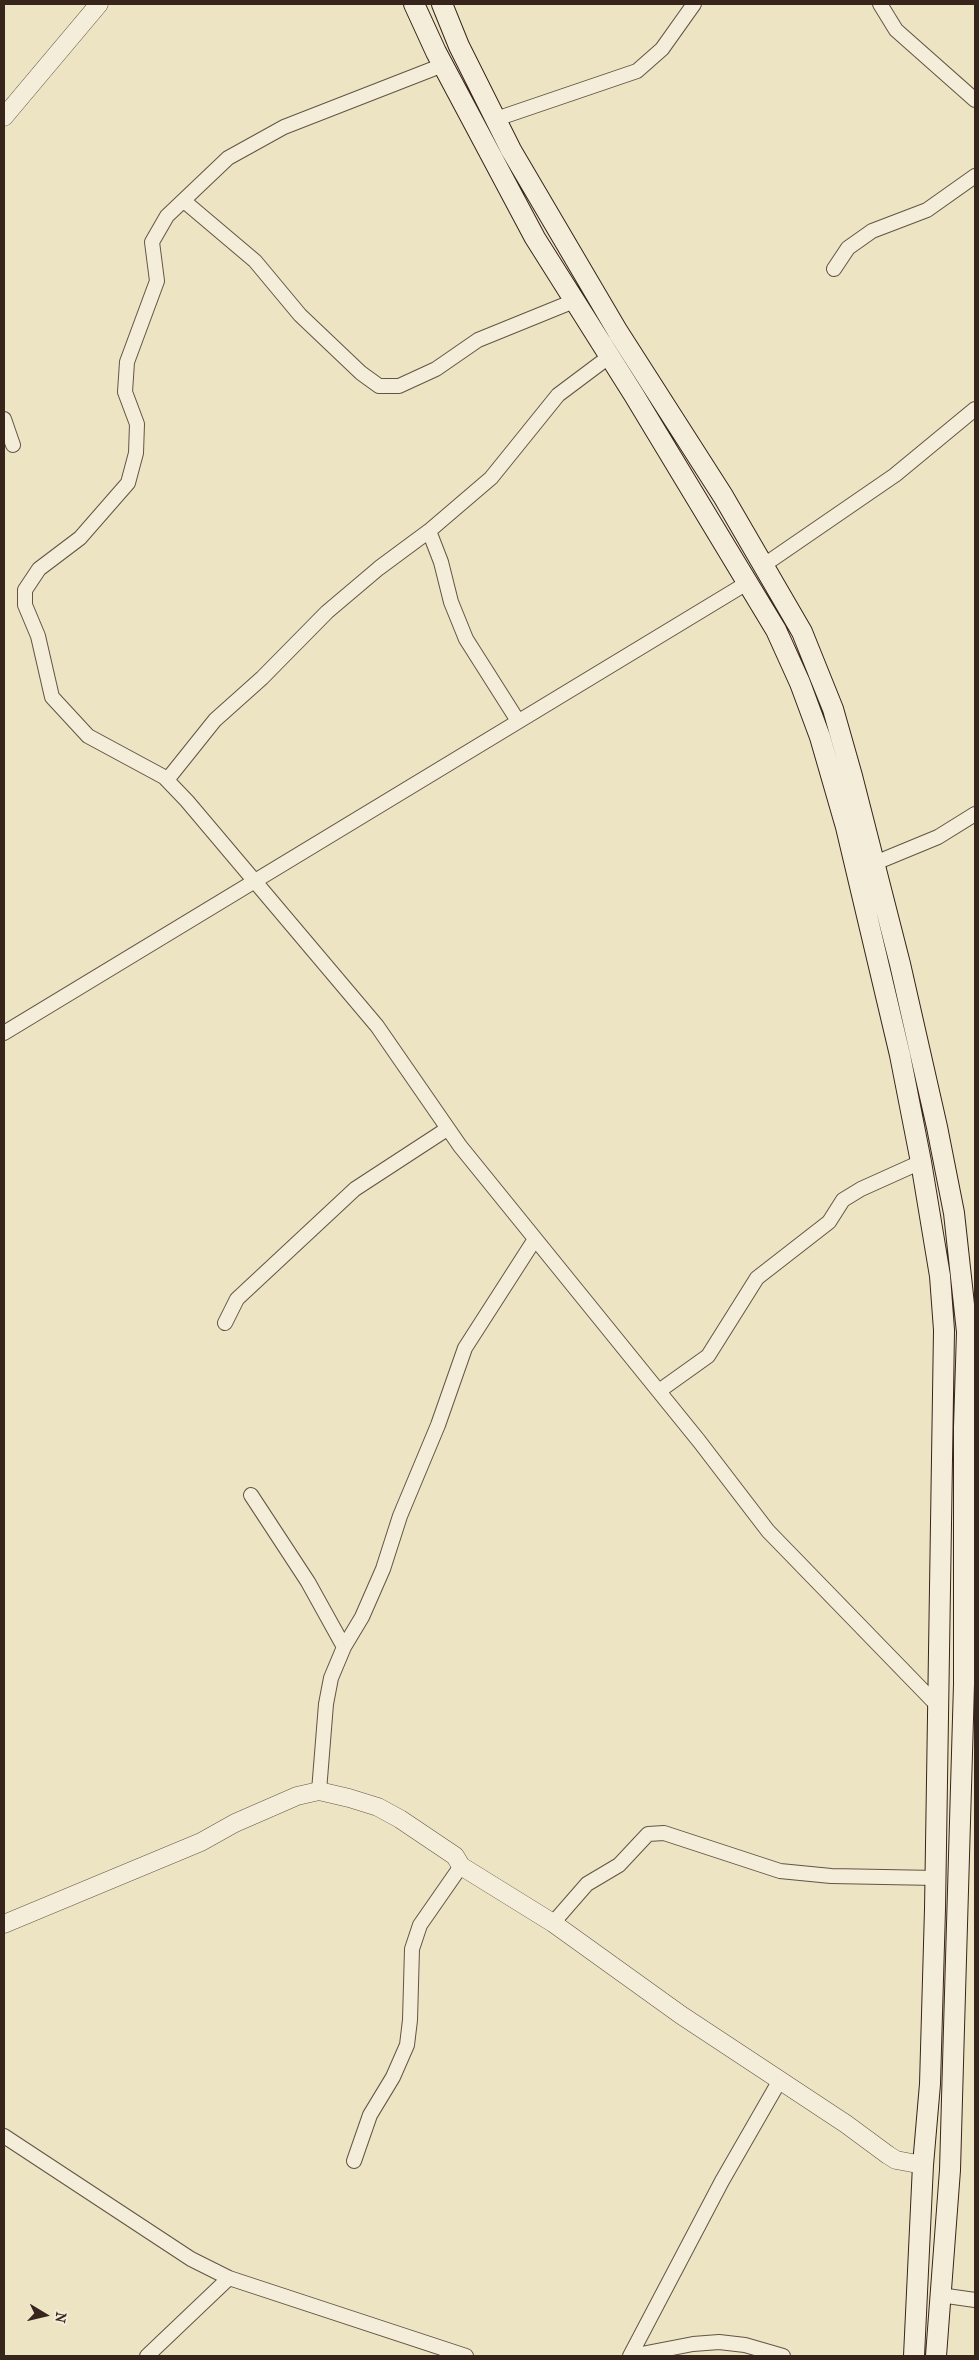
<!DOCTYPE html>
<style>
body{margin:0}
#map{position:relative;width:979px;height:2360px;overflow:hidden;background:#ede4c4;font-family:"IM FELL French Canon",serif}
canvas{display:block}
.frame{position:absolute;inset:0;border:5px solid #37241a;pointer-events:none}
.north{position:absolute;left:20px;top:2290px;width:50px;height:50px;-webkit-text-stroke:4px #f3edd9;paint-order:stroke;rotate:99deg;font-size:14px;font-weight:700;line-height:20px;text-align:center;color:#37241a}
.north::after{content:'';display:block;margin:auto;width:18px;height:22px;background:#37241a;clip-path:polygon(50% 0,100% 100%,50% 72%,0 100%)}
</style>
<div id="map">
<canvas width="979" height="2360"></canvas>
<div class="frame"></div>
<div class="north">N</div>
</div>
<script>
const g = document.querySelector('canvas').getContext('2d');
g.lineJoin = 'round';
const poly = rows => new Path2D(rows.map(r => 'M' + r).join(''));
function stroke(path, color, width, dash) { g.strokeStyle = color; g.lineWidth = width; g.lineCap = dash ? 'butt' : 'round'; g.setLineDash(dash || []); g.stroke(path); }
const minor = poly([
 [880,4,896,30,975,100],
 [443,65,284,127,228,158,167,216,152,242,157,281,127,362,125,392,137,424,136,453,128,483,80,538,39,569,25,590,25,605,38,636,52,697,88,736,164,777,187,801,377,1026,460,1146,699,1441,768,1531,937,1705],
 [496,119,637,71,662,49,694,4],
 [184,201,255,261,300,315,361,373,379,386,399,386,436,369,478,340,574,301],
 [834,269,848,248,872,231,927,210,975,176],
 [4,419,13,445],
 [429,531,441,562,451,602,466,639,518,721],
 [764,565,895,475,975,409],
 [167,780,215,720,262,678,327,612,379,568,429,531,491,478,558,395,610,356],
 [875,863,938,837,975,814],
 [4,1033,747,583],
 [225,1323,237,1299,355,1189,447,1129],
 [659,1391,708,1356,757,1278,829,1222,843,1200,861,1189,921,1162],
 [251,1495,308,1582,344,1647],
 [319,1791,326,1704,331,1678,344,1647,362,1617,383,1569,400,1516,438,1425,465,1348,535,1239],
 [553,1923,587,1884,619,1865,648,1834,664,1833,780,1871,831,1876,936,1878],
 [4,2136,191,2259,229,2278,466,2356],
 [354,2161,370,2115,393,2077,407,2045,410,2020,412,1949,420,1925,461,1866],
 [940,2295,975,2300],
 [147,2356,229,2278],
 [630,2356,722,2181,780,2080],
 [631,2356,693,2344,719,2342,745,2345,783,2356]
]);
const tertiary = poly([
 [4,117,99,4],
 [4,1924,201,1842,235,1823,297,1796,319,1791,349,1798,378,1807,400,1819,455,1856,461,1866,553,1923,681,2015,846,2124,888,2155,896,2160,923,2165]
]);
const secondary = poly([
 [414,4,436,52,535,238,634,395,776,630,800,683,820,737,846,827,900,1055,921,1162,940,1276,944,1330,935,1909,930,2084,923,2165,914,2356],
 [442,4,459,46,511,150,618,332,723,496,802,632,833,709,852,776,900,964,937,1127,954,1213,967,1332,964,1427,964,1684,954,2028,950,2170,936,2356]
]);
stroke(minor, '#645444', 16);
stroke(tertiary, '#645444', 19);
stroke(secondary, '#37241a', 22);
stroke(minor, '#f3edd9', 14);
stroke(tertiary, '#f3edd9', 18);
stroke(secondary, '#f3edd9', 20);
</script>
